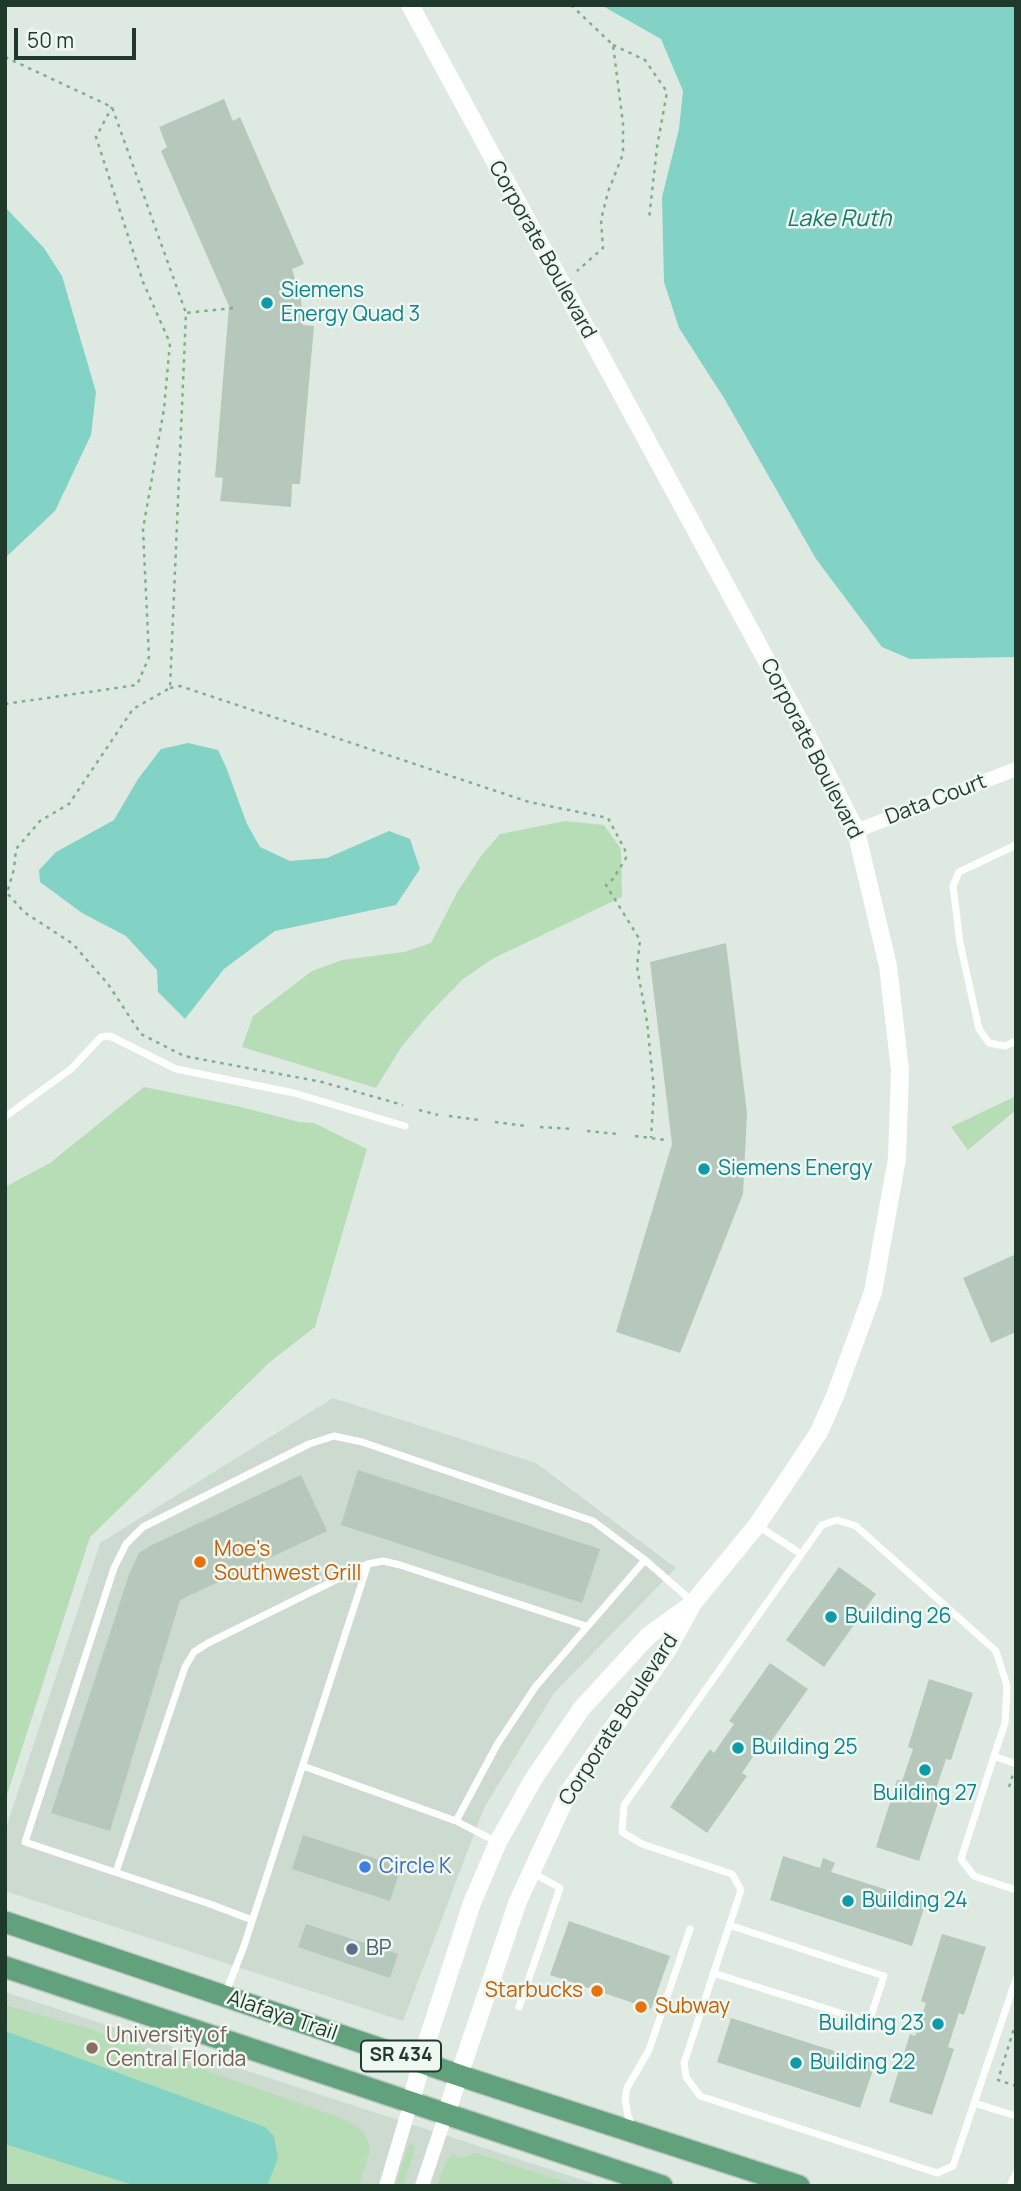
<!DOCTYPE html>
<style>
body{margin:0}
#map{position:relative;width:1021px;height:2191px;overflow:hidden;background:#deeae1;font-family:Manrope,sans-serif}
canvas{display:block}
.frame{position:absolute;inset:0;border:7px solid #1f3a2b;pointer-events:none}
.scale{position:absolute;left:14px;top:28px;width:122px;height:32px;box-sizing:border-box;border:4px solid #1f3a2b;border-top:0;padding-left:9px;font-size:21px;line-height:24px;white-space:nowrap;color:#1f3a2b;-webkit-text-stroke:5px #eef7f0;paint-order:stroke}
</style>
<div id="map">
<canvas width="1021" height="2191"></canvas>
<div class="frame"></div>
<div class="scale">50 m</div>
</div>
<script>
const g = document.querySelector('canvas').getContext('2d');
g.lineJoin = 'round';
function paint(path, color) { g.fillStyle = color; g.fill(path, 'evenodd'); }
const poly = rows => new Path2D(rows.map(r => 'M' + r).join(''));
function stroke(path, color, width, dash) { g.strokeStyle = color; g.lineWidth = width; g.lineCap = dash ? 'butt' : 'round'; g.setLineDash(dash || []); g.stroke(path); }
function drawText(font, color, halo, rows, align = 'center') {
  g.font = font + ' Manrope,sans-serif'; g.lineWidth = 5; g.setLineDash([]); g.textBaseline = 'middle'; g.strokeStyle = halo; g.fillStyle = color; for (const [text, x, y, turn = 0] of rows) {
    g.save(); g.translate(x, y); g.rotate((+turn || 0) * Math.PI / 180); g.textAlign = isNaN(turn) ? turn : align; if (halo) g.strokeText(text, 0, 0); g.fillText(text, 0, 0); g.restore();
  }
}
paint(poly([
 [333,1398,536,1463,676,1568,554,1693,484,1808,403,2021,5,1891,5,1831,100,1543],
 [5,1992,601,2186,5,2186]
]), '#ccdad0');
paint(poly([
 [565,821,604,825,621,849,622,897,494,958,463,979,429,1014,402,1046,376,1088,242,1047,253,1016,312,971,342,960,404,952,431,943,458,891,481,856,500,834],
 [144,1087,237,1106,299,1122,314,1123,367,1149,315,1327,270,1362,90,1537,5,1801,5,1187,50,1163],
 [1016,1096,1016,1110,968,1150,951,1127],
 [5,2005,93,2030,346,2120,360,2129,367,2138,370,2151,359,2186,5,2186],
 [412,2142,415,2148,403,2186,395,2186,408,2147],
 [454,2153,458,2159,476,2153,578,2186,437,2186,446,2161]
]), '#b7ddb6');
paint(poly([
 [601,5,1016,5,1016,657,910,659,882,647,816,559,724,398,679,328,664,282,662,197,679,129,683,91,661,39],
 [5,207,44,248,62,276,96,392,91,435,55,511,5,558],
 [188,743,218,750,226,767,247,824,260,847,290,861,327,858,389,831,410,839,420,869,396,905,275,931,224,969,185,1019,158,992,157,970,126,936,82,913,40,882,39,870,56,852,114,820,138,779,161,749],
 [5,2031,265,2127,274,2136,278,2158,267,2186,136,2186,5,2144]
]), '#83d2c6');
paint(poly([
 [224,99,233,121,240,117,304,264,292,269,301,298,303,325,314,326,300,484,292,484,291,507,220,501,223,478,215,477,229,306,161,151,167,147,159,127],
 [726,943,747,1113,743,1194,680,1353,616,1332,672,1144,650,962],
 [1016,1254,1016,1332,991,1343,963,1278],
 [358,1470,600,1549,582,1603,341,1525],
 [301,1475,327,1531,180,1600,110,1831,51,1813,129,1575,139,1553,150,1546],
 [839,1567,876,1594,824,1667,786,1640],
 [770,1663,808,1689,767,1747,762,1743,742,1773,747,1776,707,1833,670,1807,710,1749,714,1753,734,1724,729,1721],
 [929,1679,973,1693,951,1760,946,1759,935,1792,941,1794,919,1861,876,1847,897,1780,902,1781,913,1749,908,1747],
 [303,1835,401,1867,390,1901,292,1869],
 [783,1856,820,1868,823,1858,835,1863,831,1872,926,1902,912,1946,770,1900],
 [569,1921,670,1956,651,2009,550,1975],
 [306,1924,398,1954,390,1978,298,1947],
 [942,1934,986,1947,964,2015,959,2013,948,2047,954,2049,932,2115,889,2102,910,2034,915,2036,926,2003,921,2001],
 [731,2018,875,2064,860,2108,717,2062]
]), '#b6c8bc');
const primary = poly([
 [5,1922,479,2082,799,2186],
 [5,1967,662,2186]
]);
stroke(primary, '#c0c8c4', 24);
stroke(poly([
 [571,5,613,45,623,123,623,154,608,192,601,220,603,248,577,271],
 [613,45,645,60,667,92,657,147,649,219],
 [5,57,112,107,186,313],
 [233,308,186,313,170,688,133,709,69,804,40,821,16,849,14,869,7,893,24,912,73,944,108,984,141,1034,184,1056,322,1082,403,1105],
 [170,688,180,686,529,802,608,818,625,850,626,858,613,879,606,885,640,940,637,967,647,1022,654,1090,651,1138],
 [5,704,137,685,149,657,143,529,164,409,170,343,143,282,96,137,112,107],
 [419,1110,438,1115],
 [449,1116,479,1120],
 [495,1122,526,1126],
 [540,1127,572,1129],
 [587,1131,618,1134],
 [635,1136,666,1140],
 [1009,1787,1013,1774],
 [1016,2022,998,2080,1016,2086]
]), '#7daf90', 2.5, [3.5, 5]);
stroke(poly([
 [1016,845,959,872,953,886,960,943,979,1029,989,1043,1005,1046,1016,1041],
 [5,1117,71,1069,101,1037,110,1036,176,1069,294,1093,405,1126],
 [757,1525,801,1554],
 [994,1756,1005,1723,1007,1686,996,1651,856,1526,837,1520,822,1525,624,1805,622,1832,642,1844,732,1874,741,1890,684,2063,686,2077,700,2096,937,2173,953,2166,1016,1979],
 [1016,1764,994,1756,961,1859,974,1876,1016,1890],
 [303,1766,456,1821,497,1842],
 [456,1821,498,1743,536,1686,645,1560],
 [116,1872,185,1667,194,1652,208,1643,368,1564,383,1561,400,1565,586,1626],
 [252,1920,210,1904,25,1842,114,1568,126,1544,143,1527,309,1444,334,1436,362,1442,593,1521,645,1560,693,1602],
 [713,1973,869,2022,884,1976,729,1925],
 [226,1992,244,1946,368,1564],
 [519,2007,560,1888,533,1873],
 [974,2103,1016,2116],
 [633,2127,628,2116,625,2099,627,2088,649,2050,690,1929],
 [1010,2186,1016,2173]
]), '#fff', 7);
stroke(poly([
 [856,831,1016,769],
 [386,2186,411,2102],
 [422,2186,446,2114]
]), '#fff', 14);
stroke(poly([
 [410,5,805,731,856,831,888,966,900,1070,897,1159,873,1292,835,1396,819,1432,796,1467,757,1525,693,1603,668,1649,568,1793,518,1901,446,2114],
 [411,2102,429,2035,472,1903,498,1842,534,1778,582,1708,648,1636,688,1607]
]), '#fff', 18);
stroke(primary, '#61a27d', 21);
for (const [x, y, r, color] of [
 [267,303,7,"#0f9aa8"],
 [704,1169,7,"#0f9aa8"],
 [200,1562,7,"#e8710a"],
 [831,1617,7,"#0f9aa8"],
 [738,1748,7,"#0f9aa8"],
 [925,1770,7,"#0f9aa8"],
 [365,1867,7,"#3f7fe0"],
 [848,1901,7,"#0f9aa8"],
 [352,1949,7,"#5c6f8a"],
 [597,1991,7,"#e8710a"],
 [641,2007,7,"#e8710a"],
 [938,2024,7,"#0f9aa8"],
 [92,2048,7,"#8d6e63"],
 [796,2063,7,"#0f9aa8"]
]) { const dot = new Path2D(); dot.arc(x, y, r, 0, 2 * Math.PI); g.fillStyle = color; g.fill(dot); stroke(dot, '#eef7f0', 2.5); }
for (const [x, y, w] of [
 [401,2056,80]
]) { const box = new Path2D(); box.roundRect(x - w / 2, y - 15.5, w, 31, 5); g.fillStyle = '#eef7f0'; g.fill(box); stroke(box, '#1f3a2b', 2); }
drawText('bold 19px', '#1f3a2b', null, [
 ["SR 434",401,2056]
]);
drawText('21px', '#1f3a2b', '#eef7f0', [
 ["Corporate Boulevard",542,250,61],
 ["Corporate Boulevard",811,749,63],
 ["Data Court",936,800,-21],
 ["Corporate Boulevard",619,1720,-57],
 ["Alafaya Trail",282,2016,19]
]);
drawText('21px', '#0d838f', '#eef7f0', [
 ["Siemens",281,291],
 ["Energy Quad 3",281,315],
 ["Siemens Energy",718,1169],
 ["Building 26",845,1617],
 ["Building 25",752,1748],
 ["Building 27",925,1794,"center"],
 ["Building 24",862,1901],
 ["Building 23",924,2024,"right"],
 ["Building 22",810,2063]
], 'left');
drawText('21px', '#c56008', '#eef7f0', [
 ["Moe's",214,1550],
 ["Southwest Grill",214,1574],
 ["Starbucks",583,1991,"right"],
 ["Subway",655,2007]
], 'left');
drawText('21px', '#366cbe', '#eef7f0', [
 ["Circle K",379,1867]
], 'left');
drawText('21px', '#4e5e75', '#eef7f0', [
 ["BP",366,1949]
], 'left');
drawText('21px', '#785e54', '#eef7f0', [
 ["University of",106,2036],
 ["Central Florida",106,2060]
], 'left');
drawText('italic 23px', '#18786a', '#eef7f0', [
 ["Lake Ruth",839,220]
]);
</script>
